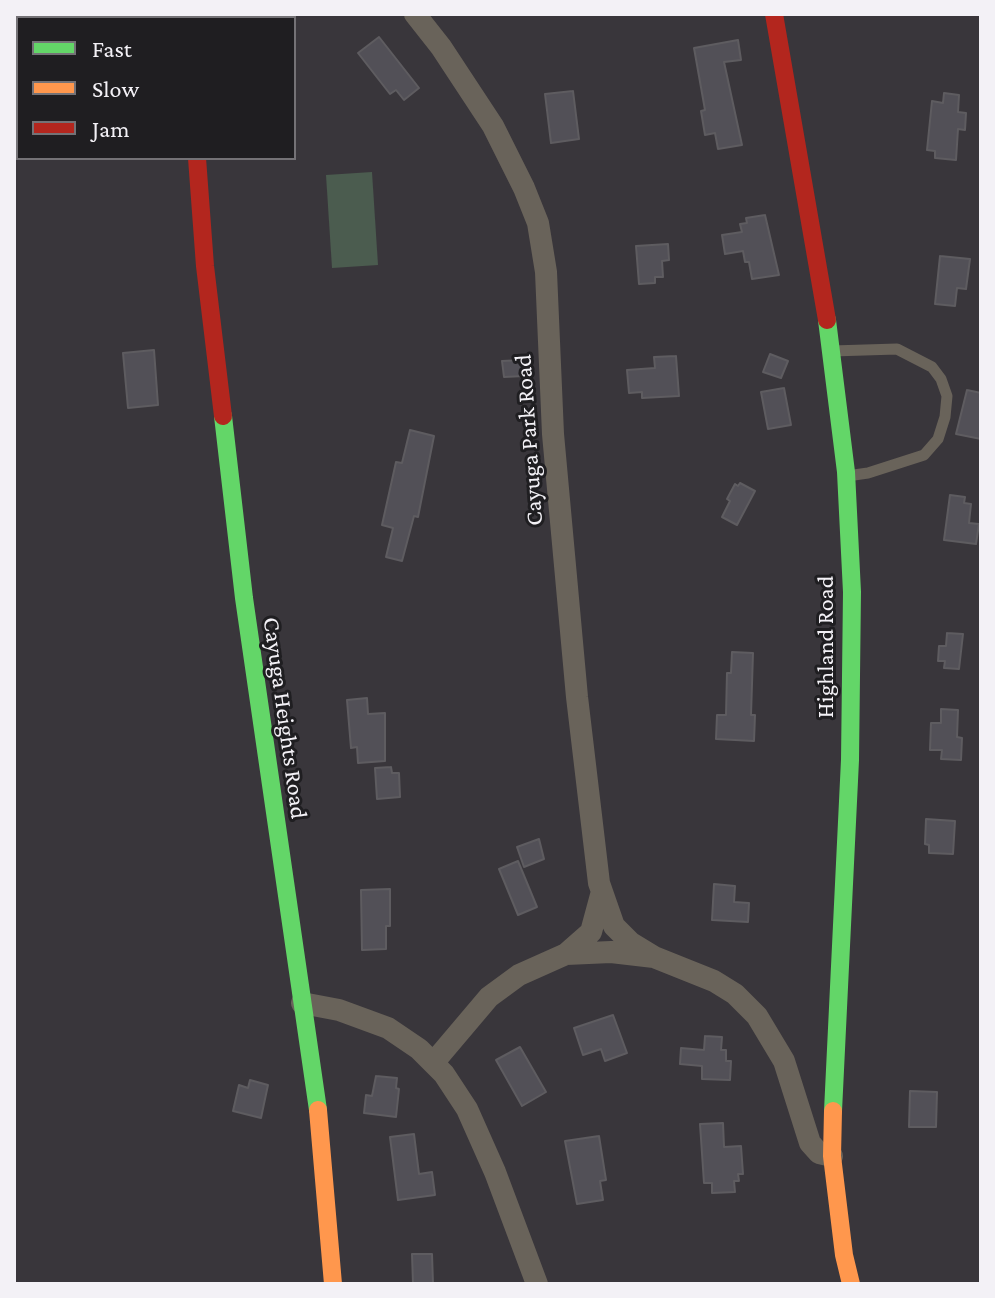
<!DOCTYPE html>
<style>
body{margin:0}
#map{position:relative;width:995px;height:1298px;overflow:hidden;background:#39363b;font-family:"Crimson Pro",serif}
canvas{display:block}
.frame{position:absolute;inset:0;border:16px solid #f3f1f6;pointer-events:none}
.legend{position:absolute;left:16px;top:16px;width:280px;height:144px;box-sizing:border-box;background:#1f1e21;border:2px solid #747276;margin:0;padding:10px 14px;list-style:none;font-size:24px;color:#f3f1f6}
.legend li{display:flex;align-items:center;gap:16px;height:40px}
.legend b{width:40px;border:2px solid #747276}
</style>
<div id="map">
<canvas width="995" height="1298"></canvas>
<div class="frame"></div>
<ul class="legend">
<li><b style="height:10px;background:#63d668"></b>Fast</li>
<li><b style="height:10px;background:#ff974d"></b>Slow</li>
<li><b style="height:10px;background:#b3261e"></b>Jam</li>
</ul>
</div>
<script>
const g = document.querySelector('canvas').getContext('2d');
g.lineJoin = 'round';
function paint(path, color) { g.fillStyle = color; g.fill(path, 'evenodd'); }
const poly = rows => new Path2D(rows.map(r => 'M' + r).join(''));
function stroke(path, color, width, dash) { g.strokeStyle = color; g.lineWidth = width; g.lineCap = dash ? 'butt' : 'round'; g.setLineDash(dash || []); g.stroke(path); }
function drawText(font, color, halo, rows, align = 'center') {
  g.font = font + ' "Crimson Pro",serif'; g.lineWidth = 6; g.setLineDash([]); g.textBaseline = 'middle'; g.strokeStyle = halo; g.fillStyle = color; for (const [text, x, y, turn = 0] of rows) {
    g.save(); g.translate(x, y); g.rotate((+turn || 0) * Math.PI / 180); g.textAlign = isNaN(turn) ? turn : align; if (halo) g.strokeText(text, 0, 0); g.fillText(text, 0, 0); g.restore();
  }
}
paint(poly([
 [372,172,378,265,332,268,326,175]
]), '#4b5c4f');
const building = poly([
 [379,37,419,88,404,100,396,90,390,94,358,53,379,37],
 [738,40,741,60,724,62,742,145,718,149,715,133,705,135,701,111,705,110,694,48,738,40],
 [573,91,579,139,551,143,545,94,573,91],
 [944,93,959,95,958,112,966,113,965,130,958,129,956,160,935,158,935,151,927,150,932,101,943,103,944,93],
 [765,215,779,275,752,279,749,262,745,262,743,251,725,254,722,235,742,232,740,224,747,223,746,218,765,215],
 [668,244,669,260,662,261,663,277,655,277,655,283,639,284,636,246,668,244],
 [940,256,970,259,966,289,957,288,955,306,935,304,940,256],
 [154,350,158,405,128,408,123,353,154,350],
 [770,354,788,361,781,378,763,372,770,354],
 [676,356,679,396,642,398,642,392,629,393,627,370,655,368,654,357,676,356],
 [523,360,524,376,504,377,502,361,523,360],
 [784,388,791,425,768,429,761,392,784,388],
 [967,390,981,393,981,439,956,434,967,390],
 [410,430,434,436,418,517,414,516,402,561,386,557,393,528,382,525,396,462,402,463,410,430],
 [740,483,755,491,737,525,722,517,730,501,727,499,735,484,738,486,740,483],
 [950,495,965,497,964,503,971,504,969,523,979,524,976,544,944,540,950,495],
 [947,633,963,634,959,669,944,668,945,661,938,661,939,646,946,646,947,633],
 [732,652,753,653,751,715,755,715,754,741,716,739,717,715,726,715,727,673,731,673,732,652],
 [367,698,368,714,385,713,385,761,358,763,357,747,351,748,347,700,367,698],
 [941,709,958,710,957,737,962,738,961,760,941,759,942,750,930,750,931,723,941,723,941,709],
 [391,767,392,773,399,773,400,797,377,799,375,768,391,767],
 [926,819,955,821,953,854,929,853,929,845,925,844,926,819],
 [539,839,544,859,524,867,517,847,539,839],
 [518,861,537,907,518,915,499,869,518,861],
 [714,884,735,886,734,902,749,903,748,922,712,920,714,884],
 [390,889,390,926,386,926,386,949,362,950,361,890,390,889],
 [613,1015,627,1053,605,1061,601,1049,583,1055,574,1028,613,1015],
 [705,1036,722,1037,721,1050,726,1050,726,1061,731,1061,730,1080,702,1079,702,1066,680,1064,681,1048,704,1050,705,1036],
 [520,1047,546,1092,522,1106,496,1060,520,1047],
 [376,1076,397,1078,396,1088,399,1089,396,1117,364,1113,366,1095,372,1096,376,1076],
 [250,1080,268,1085,261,1118,233,1111,239,1085,248,1088,250,1080],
 [910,1091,937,1092,936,1127,909,1127,910,1091],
 [723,1123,724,1147,741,1146,743,1174,738,1174,739,1181,734,1181,735,1192,712,1193,712,1183,704,1183,700,1124,723,1123],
 [414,1134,419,1174,432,1172,435,1195,398,1200,390,1137,414,1134],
 [599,1136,606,1180,600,1181,603,1200,577,1204,565,1141,599,1136],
 [412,1254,432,1254,433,1284,413,1284,412,1254]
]);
paint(building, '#525057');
stroke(building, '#5e5c60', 2);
stroke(poly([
 [832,351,897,349,932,367,941,379,947,396,945,417,938,439,924,455,868,473,847,476]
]), '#69635a', 11);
stroke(poly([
 [415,14,441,47,493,126,524,188,538,223,546,272,553,434,577,697,599,883,614,926,631,943,654,957],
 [566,954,591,932,601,895],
 [302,1003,339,1010,388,1028,419,1049,444,1074,467,1109,495,1172,537,1284],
 [434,1062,489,997,519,975,566,954,611,952,654,957,714,981,735,994,757,1016,784,1061,810,1143,819,1153,832,1156]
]), '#69635a', 22);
stroke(poly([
 [827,320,846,472,852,592,850,760,833,1111],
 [223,416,244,598,318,1110]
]), '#63d668', 18);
stroke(poly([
 [186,14,186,18],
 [318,1110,333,1284],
 [833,1111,832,1156,844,1255,851,1284]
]), '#ff974d', 18);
stroke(poly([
 [774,14,827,320],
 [197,158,205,266,223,416]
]), '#b3261e', 18);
drawText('24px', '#f3f1f6', '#1f1e21', [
 ["Cayuga Park Road",529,440,-94],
 ["Highland Road",826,647,-90],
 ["Cayuga Heights Road",285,718,82]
]);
</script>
